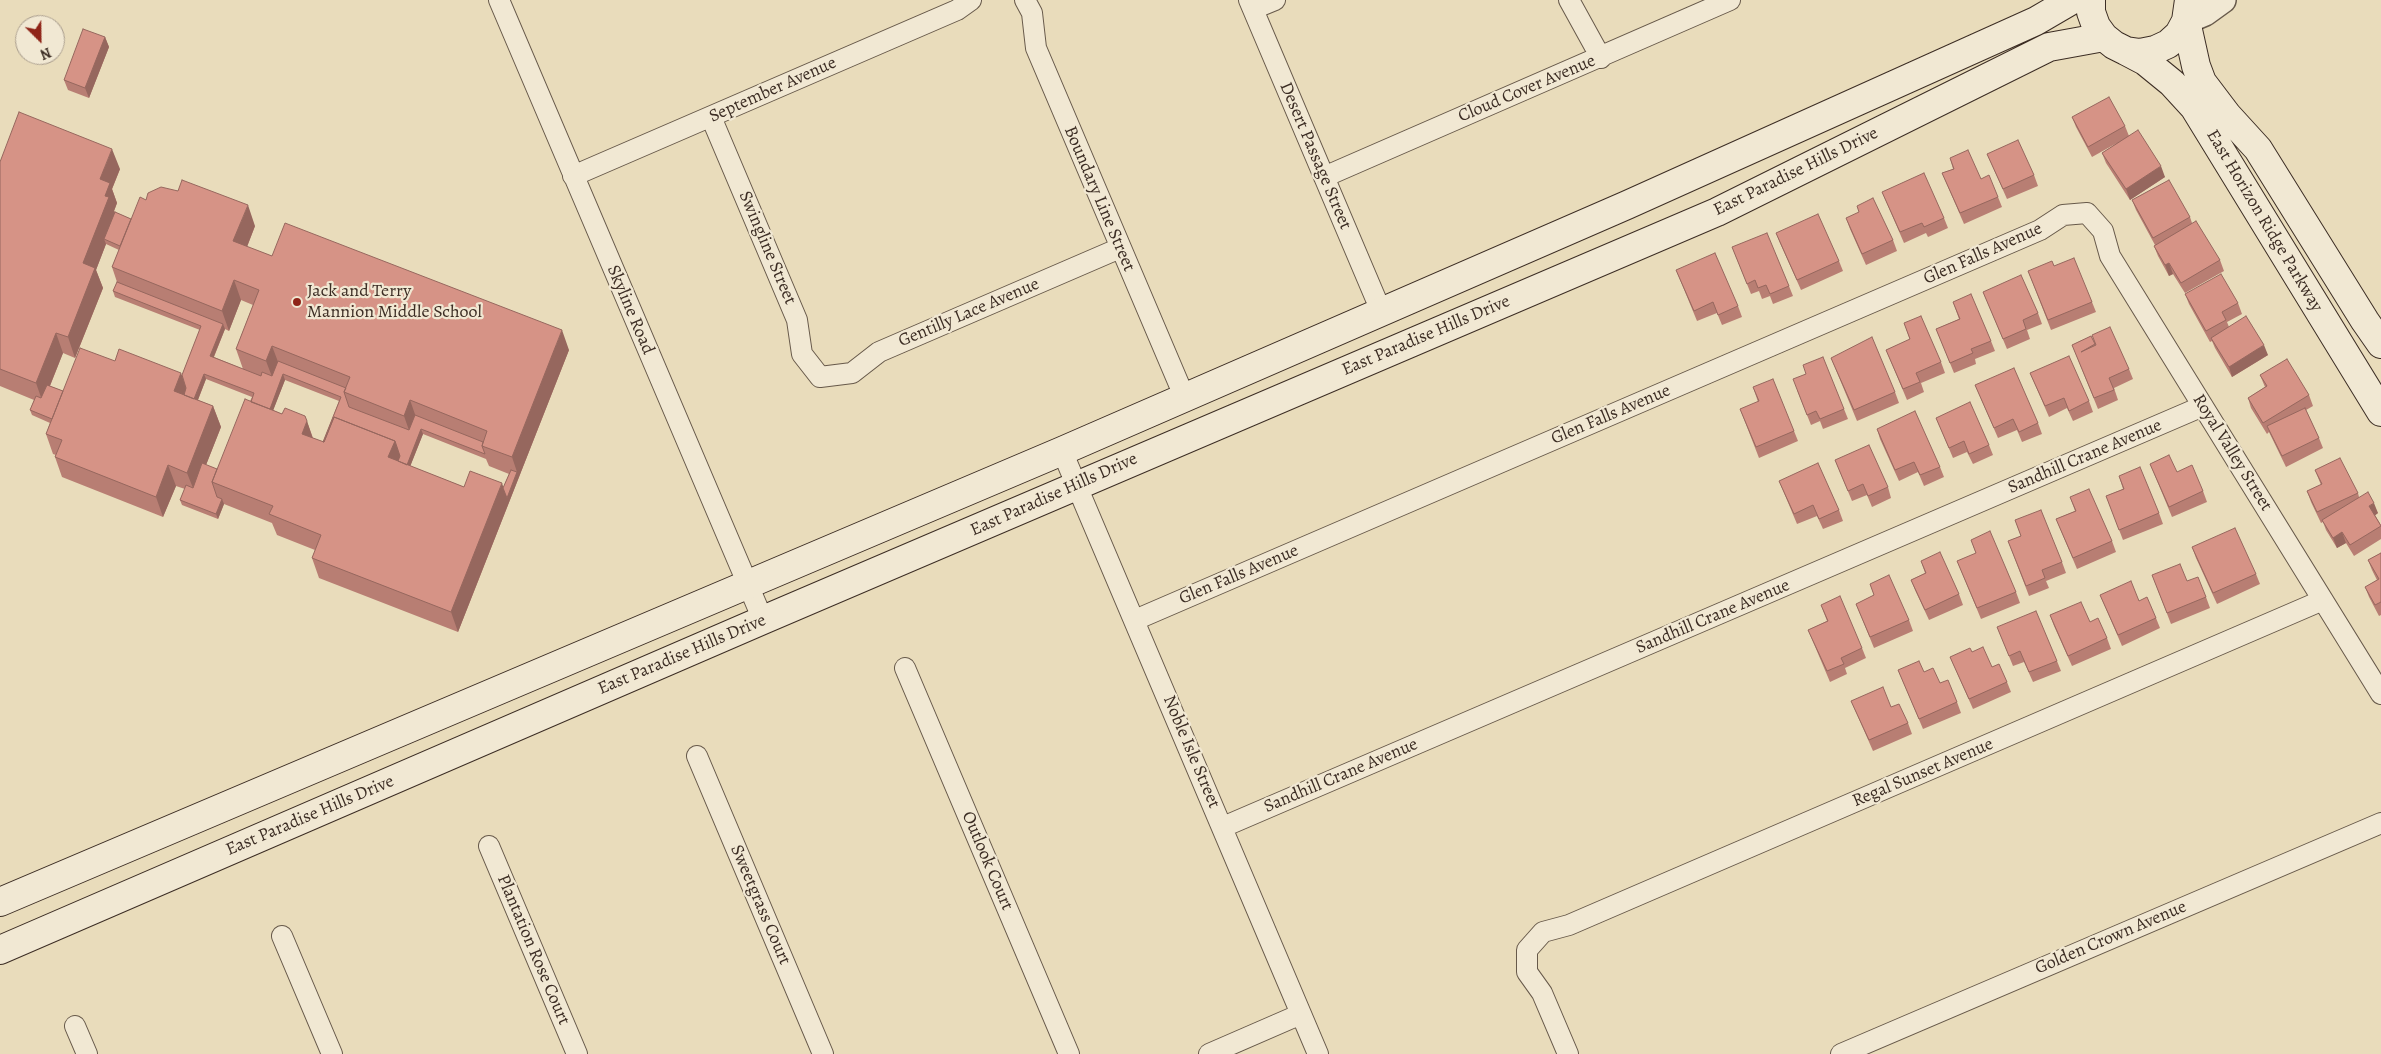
<!DOCTYPE html>
<style>
body{margin:0}
#map{position:relative;width:2381px;height:1054px;overflow:hidden;background:#e9dcbb;font-family:Alegreya,serif}
canvas{display:block}
.north{position:absolute;left:15px;top:15px;width:50px;height:50px;box-sizing:border-box;background:#f1e8d3;border:1px solid #a99d8d;border-radius:50%;rotate:157deg;font-size:14px;font-weight:700;line-height:20px;text-align:center;color:#3c2d24}
.north::after{content:'';display:block;margin:auto;width:18px;height:22px;background:#8f2418;clip-path:polygon(50% 0,100% 100%,50% 72%,0 100%)}
</style>
<div id="map">
<canvas width="2381" height="1054"></canvas>
<div class="north">N</div>
</div>
<script>
const g = document.querySelector('canvas').getContext('2d');
g.lineJoin = 'round';
const poly = rows => new Path2D(rows.map(r => 'M' + r).join(''));
function stroke(path, color, width, dash) { g.strokeStyle = color; g.lineWidth = width; g.lineCap = dash ? 'butt' : 'round'; g.setLineDash(dash || []); g.stroke(path); }
function paint(path, color) { g.fillStyle = color; g.fill(path, 'evenodd'); }
function drawText(font, color, halo, rows, align = 'center') {
  g.font = font + ' Alegreya,serif'; g.lineWidth = 4.5; g.setLineDash([]); g.textBaseline = 'middle'; g.strokeStyle = halo; g.fillStyle = color; for (const [text, x, y, turn = 0] of rows) {
    g.save(); g.translate(x, y); g.rotate((+turn || 0) * Math.PI / 180); g.textAlign = isNaN(turn) ? turn : align; if (halo) g.strokeText(text, 0, 0); g.fillText(text, 0, 0); g.restore();
  }
}
const minor = poly([
 [499,0,763,620],
 [1025,0,1032,13,1036,48,1184,396],
 [1249,0,1381,311],
 [1569,0,1601,58],
 [1253,9,1275,0],
 [711,117,797,320,802,354,820,377,852,373,879,352,1120,248],
 [573,176,957,10,971,0],
 [1324,177,1730,0],
 [1062,451,1318,1054],
 [1135,620,2040,230,2063,215,2087,213,2103,231,2110,256,2381,694],
 [905,668,1069,1054],
 [697,756,823,1054],
 [1223,827,2203,406],
 [489,846,577,1054],
 [282,936,332,1054],
 [75,1026,87,1054],
 [1209,1054,1301,1014],
 [1568,1054,1542,993,1527,972,1527,950,1543,932,1569,925,2323,600],
 [1841,1054,2381,823]
]);
const tertiary = poly([
 [2186,21,2205,13,2223,0]
]);
const secondary = poly([
 [2091,0,2091,12,2096,26,2104,37,2114,45,2126,51,2140,53,2155,50,2168,44,2179,34,2186,21,2189,0],
 [2186,21,2196,66,2202,82,2227,115,2258,149,2365,321,2381,344],
 [2126,51,2145,61,2172,83,2194,107,2381,412],
 [0,902,1062,451,1627,205,2036,21,2072,0],
 [0,950,763,620,1717,212,2049,47,2104,37]
]);
stroke(minor, '#67594a', 22);
stroke(tertiary, '#67594a', 28);
stroke(secondary, '#3c2d24', 30);
stroke(minor, '#f1e8d3', 20);
stroke(tertiary, '#f1e8d3', 25);
stroke(secondary, '#f1e8d3', 28);
paint(poly([
 [105,37,109,47,89,98,68,90,64,80],
 [2072,117,2125,126,2129,136,2165,177,2130,200,2106,163,2102,153,2117,143,2092,157,2076,127],
 [1987,154,2034,175,2038,186,2007,199],
 [1950,158,1981,179,1998,197,2002,207,1964,224,1942,173,1953,169],
 [0,162,120,169,112,189,117,203,114,211,115,212,131,219,146,200,255,226,247,247,272,256,569,350,458,632,319,578,312,558,315,550,277,535,272,523,224,504,218,519,182,505,180,500,185,489,176,486,163,517,62,477,55,457,56,455,53,454,46,434,50,423,32,415,30,410,34,400,0,386],
 [106,244,119,250,112,267,117,282,113,291,115,297,200,330,182,375,115,361,63,391,50,386,63,353,75,358,103,288,96,270],
 [241,300,253,305,236,349,243,369,214,357,225,329,229,331],
 [206,379,252,397,217,469,206,465,221,427,213,406,198,400],
 [285,380,339,401,323,442,313,438,305,416,282,414,273,410],
 [423,434,486,459,489,466,509,474,503,488,464,487,410,466],
 [1882,192,1944,218,1948,228,1928,237,1926,233,1904,243],
 [2132,200,2190,217,2192,223,2220,260,2224,271,2185,293,2173,274,2169,276,2158,256,2154,246,2155,245,2136,210],
 [1846,218,1893,240,1897,251,1866,265,1850,229],
 [1776,233,1839,261,1843,271,1801,290,1780,243],
 [1732,247,1789,286,1793,296,1773,304,1770,296,1762,299,1759,291,1751,294],
 [2054,266,2092,302,2096,312,2051,330,2028,271],
 [1676,270,1738,306,1742,317,1722,325,1717,313,1697,321],
 [1983,292,2038,313,2042,324,2027,330,2030,339,2007,349],
 [2185,294,2238,303,2242,314,2227,322,2229,327,2268,355,2232,377,2215,348,2212,341,2210,342,2189,304],
 [1953,302,1991,341,1995,351,1975,359,1976,364,1954,373,1936,329,1959,319],
 [1904,323,1941,362,1945,373,1921,383,1924,392,1907,400,1886,350,1910,340],
 [2092,335,2129,369,2133,379,2114,388,2118,400,2098,409,2072,345,2091,336,2096,345],
 [1831,358,1895,392,1899,403,1857,421],
 [2030,373,2089,401,2093,412,2073,421,2067,408,2049,417],
 [2260,375,2309,395,2313,406,2306,410,2319,438,2323,448,2286,467,2269,432,2267,434,2251,408,2248,398,2265,387],
 [1975,385,2038,423,2042,434,2022,442,2017,430,1998,438],
 [1753,387,1794,431,1798,441,1759,458,1740,409,1758,402],
 [1797,390,1844,409,1848,419,1823,429,1820,421,1811,425],
 [1936,418,1989,445,1993,455,1973,464,1967,452,1953,458],
 [1877,429,1940,467,1944,477,1924,486,1918,472,1899,481,1880,439],
 [1835,460,1888,487,1891,498,1872,507,1867,495,1852,501],
 [2150,464,2177,472,2203,491,2207,502,2172,517],
 [2315,470,2358,493,2359,497,2378,513,2375,515,2381,525,2381,539,2354,556,2346,543,2337,548,2326,530,2323,522,2321,523,2311,502,2307,491,2321,485],
 [2119,476,2159,513,2163,524,2123,540,2106,496,2123,489],
 [1779,481,1839,510,1843,521,1823,529,1817,516,1797,524],
 [2070,497,2112,541,2116,552,2077,569,2056,519,2075,511],
 [2015,520,2062,562,2066,573,2046,581,2049,588,2029,596,2008,541,2021,536],
 [1971,540,2016,592,2020,603,1981,619,1957,561,1976,554],
 [2192,547,2256,574,2260,584,2217,604,2196,558],
 [2381,553,2381,615,2379,616,2369,597,2365,587,2377,580,2372,570,2368,560],
 [1921,561,1959,594,1963,605,1929,620,1915,590,1911,580,1925,573],
 [2152,575,2187,581,2206,597,2210,608,2171,624],
 [1870,584,1909,620,1913,631,1874,648,1856,604,1874,595],
 [2100,595,2139,601,2156,618,2160,628,2122,646],
 [1821,605,1862,648,1866,658,1845,668,1847,674,1830,682,1808,630,1827,621],
 [2050,615,2090,622,2107,638,2111,649,2072,666,2054,626],
 [1997,627,2057,661,2061,671,2033,682,2024,662,2013,666],
 [1972,652,1992,667,2007,682,2011,692,1973,709,1950,657],
 [1898,670,1940,683,1957,702,1961,713,1923,729],
 [1851,701,1891,707,1908,723,1912,734,1873,751]
]), '#b87e73');
paint(poly([
 [105,37,109,47,89,98,85,88],
 [112,149,120,169,112,189,117,203,114,211,117,217,104,239,106,244,96,270,103,288,75,358,68,337,100,179],
 [2161,166,2165,177,2130,200,2126,189],
 [248,205,255,226,241,262,233,241],
 [2169,263,2173,274,2169,276,2165,265],
 [234,280,241,300,229,331,222,311],
 [223,324,225,329,212,361,210,356],
 [562,330,569,350,458,632,451,612,502,483,507,498,517,472,512,457],
 [56,333,63,353,43,403,36,383],
 [2264,345,2268,355,2232,377,2229,367],
 [272,346,280,367,274,382,266,361],
 [181,373,188,394,183,407,174,391],
 [204,374,206,379,192,415,190,410],
 [283,374,285,380,271,416,269,411],
 [410,400,417,420,411,436,404,416],
 [213,406,221,427,195,493,187,473],
 [307,421,314,442,302,434],
 [421,429,423,434,408,472,406,466],
 [395,441,402,461,397,473,388,457],
 [168,465,176,486,163,517,156,497],
 [222,499,224,504,218,519,216,514],
 [2374,503,2378,513,2373,517,2369,506],
 [2342,532,2346,543,2337,548,2333,538]
]), '#96675e');
const building = poly([
 [83,29,105,37,85,88,64,80,83,29],
 [2109,97,2125,126,2088,147,2072,117,2109,97],
 [19,112,112,149,100,179,110,183,105,196,109,197,83,263,95,268,68,337,56,333,36,383,0,369,0,162,19,112],
 [2138,130,2161,166,2126,189,2102,153,2138,130],
 [2018,140,2034,175,2003,189,1987,154,2018,140],
 [1968,150,1981,179,1989,175,1998,197,1960,213,1942,173,1954,169,1950,158,1968,150],
 [1924,173,1944,218,1924,227,1922,223,1900,232,1882,192,1924,173],
 [182,180,248,205,233,241,272,256,285,223,562,330,512,457,482,446,487,431,410,400,404,416,344,392,350,377,272,346,266,361,236,349,259,290,234,280,222,311,112,267,140,197,146,200,148,193,161,187,178,191,182,180],
 [2169,180,2190,217,2153,238,2132,200,2169,180],
 [1873,198,1893,240,1862,254,1846,218,1859,212,1857,206,1873,198],
 [115,212,131,219,120,246,104,239,115,212],
 [1818,214,1839,261,1797,280,1776,233,1818,214],
 [2196,221,2220,260,2181,283,2169,263,2165,265,2154,246,2196,221],
 [1767,233,1789,286,1770,294,1766,285,1758,288,1755,280,1747,284,1732,247,1767,233],
 [1715,253,1738,306,1718,315,1713,302,1694,311,1676,270,1715,253],
 [2074,258,2092,302,2048,320,2028,271,2052,261,2054,266,2074,258],
 [2221,274,2238,303,2222,312,2226,320,2206,331,2185,294,2221,274],
 [2021,275,2038,313,2023,320,2026,329,2003,339,1983,292,2021,275],
 [117,282,223,324,210,356,261,376,262,372,272,376,278,361,346,388,344,392,349,407,409,430,415,415,483,442,482,446,485,454,421,429,407,465,398,461,400,456,395,441,334,417,324,442,323,442,341,397,283,374,270,409,251,402,254,393,204,374,194,399,184,395,186,388,182,375,201,326,113,291,117,282],
 [1971,294,1991,341,1971,349,1973,353,1950,363,1936,329,1960,319,1953,302,1971,294],
 [1921,316,1941,362,1916,373,1920,382,1903,389,1886,350,1910,339,1904,323,1921,316],
 [2246,316,2264,345,2229,367,2211,338,2246,316],
 [2110,327,2129,369,2109,378,2114,390,2094,398,2072,345,2091,336,2095,344,2081,352,2096,345,2092,335,2110,327],
 [1872,337,1895,392,1854,410,1831,358,1872,337],
 [80,348,115,361,119,349,181,373,174,391,213,406,187,473,168,465,156,497,55,457,62,440,46,434,80,348],
 [2069,356,2089,401,2069,411,2064,398,2045,406,2030,373,2069,356],
 [1823,357,1844,409,1820,419,1816,411,1807,415,1793,379,1806,374,1803,365,1823,357],
 [2287,359,2309,395,2263,423,2248,398,2267,386,2260,375,2287,359],
 [2014,368,2038,423,2019,432,2013,419,1994,428,1975,385,2014,368],
 [1773,379,1794,431,1756,447,1740,409,1759,401,1753,387,1773,379],
 [47,385,63,391,52,419,30,410,36,396,41,398,47,385],
 [245,399,282,414,285,408,305,416,307,421,302,434,324,442,334,417,395,441,388,457,464,487,470,471,502,483,451,612,312,558,321,535,269,514,273,506,212,482,245,399],
 [1970,402,1989,445,1969,454,1964,441,1949,448,1936,418,1970,402],
 [2305,408,2319,438,2282,456,2267,426,2305,408],
 [1915,411,1940,467,1920,475,1914,462,1895,470,1877,429,1915,411],
 [1869,445,1888,487,1868,496,1863,484,1848,491,1835,460,1869,445],
 [2169,455,2177,472,2192,465,2203,491,2169,507,2150,464,2169,455],
 [2340,458,2358,493,2317,512,2307,491,2322,484,2315,470,2340,458],
 [202,463,217,469,212,482,217,497,222,499,216,514,180,500,186,485,193,488,202,463],
 [1818,463,1839,510,1819,519,1813,505,1794,514,1779,481,1818,463],
 [2140,467,2159,513,2119,530,2106,496,2124,489,2119,476,2140,467],
 [511,470,517,472,507,498,503,488,511,470],
 [2089,489,2112,541,2073,558,2056,519,2076,511,2070,497,2089,489],
 [2368,492,2374,503,2369,506,2381,526,2350,545,2342,532,2333,538,2322,520,2368,492],
 [2041,510,2062,562,2042,570,2045,578,2026,586,2008,541,2021,536,2015,520,2041,510],
 [2235,528,2256,574,2213,593,2192,547,2235,528],
 [1990,531,2016,592,1977,608,1957,561,1976,553,1971,540,1990,531],
 [1940,552,1959,594,1925,610,1911,580,1926,573,1921,561,1940,552],
 [2381,553,2381,602,2375,605,2365,587,2379,579,2368,560,2381,553],
 [2180,564,2187,581,2198,577,2206,597,2167,613,2152,575,2180,564],
 [1889,575,1909,620,1870,637,1856,604,1874,595,1870,584,1889,575],
 [2131,581,2139,601,2147,597,2156,618,2118,635,2100,595,2131,581],
 [1840,596,1862,648,1841,658,1844,664,1827,671,1808,630,1828,621,1821,605,1840,596],
 [2081,602,2090,622,2098,618,2107,638,2068,656,2050,615,2081,602],
 [2036,611,2057,661,2029,672,2020,651,2009,656,1997,627,2036,611],
 [1983,647,1992,667,1999,664,2007,682,1969,699,1950,657,1970,648,1972,652,1983,647],
 [1919,661,1924,672,1933,668,1940,683,1948,680,1957,702,1919,719,1898,670,1919,661],
 [1883,687,1891,707,1899,704,1908,723,1869,740,1851,701,1883,687]
]);
paint(building, '#d69386');
stroke(building, '#96675e', 1);
for (const [x, y, r, color] of [
 [297,302,5,"#8f2418"]
]) { const dot = new Path2D(); dot.arc(x, y, r, 0, 2 * Math.PI); g.fillStyle = color; g.fill(dot); stroke(dot, '#f1e8d3', 2); }
drawText('18px', '#3c2d24', '#f1e8d3', [
 ["Cloud Cover Avenue",1527,89,-23],
 ["September Avenue",773,90,-24],
 ["Desert Passage Street",1315,156,67],
 ["East Paradise Hills Drive",1796,172,-26],
 ["Boundary Line Street",1099,199,67],
 ["East Horizon Ridge Parkway",2264,221,59],
 ["Swingline Street",767,248,67],
 ["Glen Falls Avenue",1983,254,-24],
 ["Skyline Road",630,310,67],
 ["Gentilly Lace Avenue",969,313,-23],
 ["East Paradise Hills Drive",1426,336,-23],
 ["Glen Falls Avenue",1611,415,-23],
 ["Royal Valley Street",2232,453,58],
 ["Sandhill Crane Avenue",2085,457,-23],
 ["East Paradise Hills Drive",1054,495,-24],
 ["Glen Falls Avenue",1239,575,-23],
 ["Sandhill Crane Avenue",1713,617,-23],
 ["East Paradise Hills Drive",682,655,-23],
 ["Noble Isle Street",1191,752,67],
 ["Regal Sunset Avenue",1923,773,-23],
 ["Sandhill Crane Avenue",1341,776,-23],
 ["East Paradise Hills Drive",310,816,-23],
 ["Outlook Court",987,861,67],
 ["Sweetgrass Court",760,905,67],
 ["Golden Crown Avenue",2111,938,-23],
 ["Plantation Rose Court",533,950,67]
]);
drawText('18px', '#3c2d24', '#f1e8d3', [
 ["Jack and Terry",307,292],
 ["Mannion Middle School",307,313]
], 'left');
</script>
